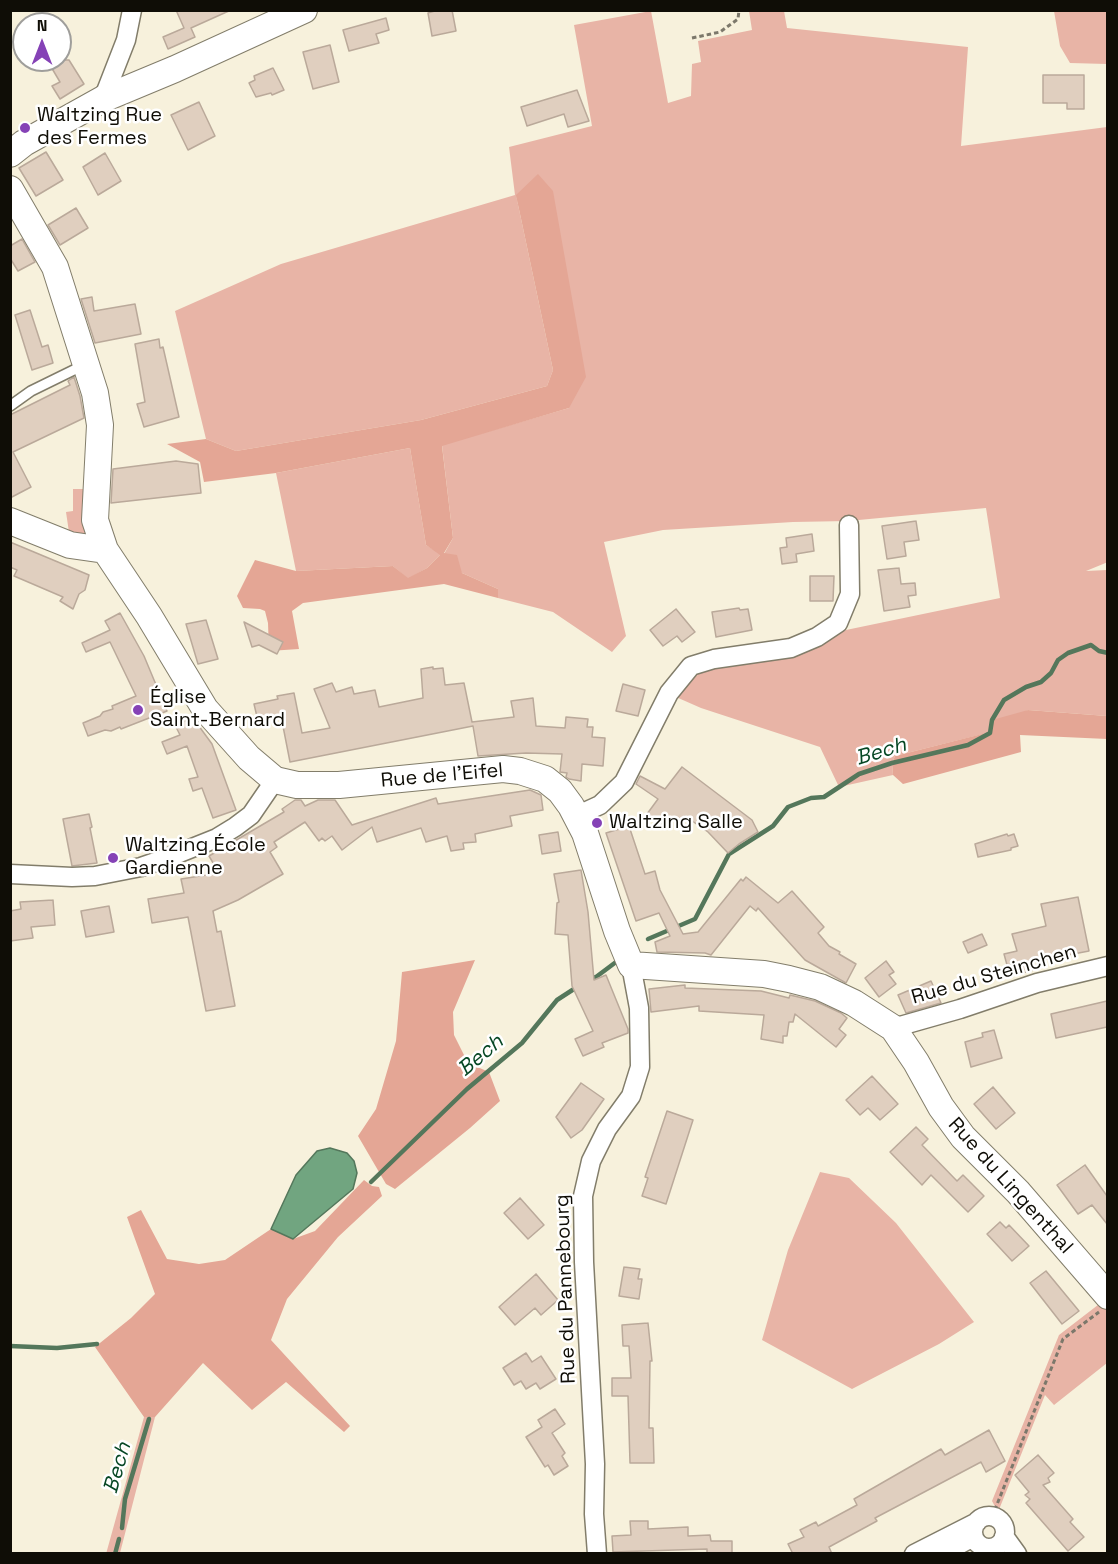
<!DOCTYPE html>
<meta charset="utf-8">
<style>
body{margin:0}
#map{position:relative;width:1118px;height:1564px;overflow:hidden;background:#f7f1dc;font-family:"Space Grotesk",sans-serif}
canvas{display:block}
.frame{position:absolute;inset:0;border:12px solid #0f0d06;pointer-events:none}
.north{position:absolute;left:12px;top:12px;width:60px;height:60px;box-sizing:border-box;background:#fff;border:2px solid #9f9e9b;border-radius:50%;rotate:0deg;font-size:16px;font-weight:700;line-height:24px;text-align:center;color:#0f0d06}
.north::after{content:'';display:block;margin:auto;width:21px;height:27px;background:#8542b6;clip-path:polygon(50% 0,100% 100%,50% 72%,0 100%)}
</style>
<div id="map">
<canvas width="1118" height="1564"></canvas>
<div class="frame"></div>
<div class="north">N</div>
</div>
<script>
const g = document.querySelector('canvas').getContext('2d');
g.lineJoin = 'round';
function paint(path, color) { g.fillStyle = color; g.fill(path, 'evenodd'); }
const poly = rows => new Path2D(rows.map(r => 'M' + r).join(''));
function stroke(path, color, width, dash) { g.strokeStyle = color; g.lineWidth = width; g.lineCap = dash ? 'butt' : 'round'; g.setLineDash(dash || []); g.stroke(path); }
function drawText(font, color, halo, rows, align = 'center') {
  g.font = font + ' "Space Grotesk",sans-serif'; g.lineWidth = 5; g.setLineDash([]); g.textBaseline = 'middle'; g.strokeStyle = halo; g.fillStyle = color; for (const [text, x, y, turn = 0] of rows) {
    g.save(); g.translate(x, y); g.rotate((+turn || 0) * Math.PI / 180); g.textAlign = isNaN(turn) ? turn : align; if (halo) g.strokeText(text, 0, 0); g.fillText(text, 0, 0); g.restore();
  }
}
paint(poly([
 [651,11,668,103,691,96,692,64,701,62,698,41,752,30,749,11,784,11,787,28,968,47,961,146,1107,127,1108,562,1086,571,1107,570,1107,716,1028,710,991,732,895,756,892,763,893,775,839,787,820,747,701,708,676,697,693,675,716,664,792,657,846,630,1000,598,986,508,848,521,793,522,663,530,604,542,626,636,612,652,553,612,498,598,498,589,462,573,444,554,453,538,442,445,569,408,516,195,553,370,547,386,421,420,236,451,206,439,175,311,281,264,515,195,509,147,592,126,574,25],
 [1054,11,1107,11,1107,64,1070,63,1060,46],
 [410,448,426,545,441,554,427,568,408,579,393,566,296,571,276,473],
 [73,489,84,489,87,531,86,536,70,539,66,512,73,511],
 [820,1172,849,1178,896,1223,974,1322,939,1344,852,1389,762,1340,788,1250],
 [1107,1298,1107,1363,1054,1405,1045,1395,998,1512,992,1501,1059,1335],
 [144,1417,155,1417,120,1553,106,1554]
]), '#e8b4a6');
paint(poly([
 [538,174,553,191,586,377,569,408,442,446,453,538,444,553,457,555,462,573,498,589,498,598,444,584,303,603,292,611,299,649,269,651,268,623,265,611,260,609,243,608,237,596,255,560,296,571,393,566,408,578,427,568,440,555,426,545,410,448,276,473,204,482,200,462,167,444,206,439,236,451,421,420,547,386,553,370,516,195],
 [1028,710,1107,716,1107,739,1020,735,1021,752,903,784,893,775,892,763,895,756,990,732,992,720],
 [475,960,453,1012,454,1035,468,1063,489,1072,500,1101,470,1128,395,1189,386,1184,358,1136,376,1109,396,1041,402,972],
 [364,1180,372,1186,379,1187,382,1196,338,1237,287,1299,271,1340,350,1426,344,1432,286,1382,252,1410,203,1363,155,1417,144,1417,95,1347,131,1318,155,1294,127,1217,141,1210,167,1259,199,1264,225,1260,271,1229,293,1239,315,1231]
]), '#e4a695');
const water = poly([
 [330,1148,347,1153,354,1161,357,1173,353,1189,293,1239,271,1229,296,1175,317,1151,330,1148]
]);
paint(water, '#71a580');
stroke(water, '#54775b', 1.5);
stroke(poly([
 [648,939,695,919,729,854,773,826,788,807,811,798,824,797,859,774,892,763,968,745,990,733,992,720,1004,700,1026,687,1041,682,1051,673,1058,660,1068,653,1091,645,1099,651,1108,653],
 [589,979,596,977,616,962],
 [371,1182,467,1089,522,1043,557,1000,577,987],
 [10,1346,57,1348,97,1344],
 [122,1528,125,1499,149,1419],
 [115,1554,119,1539]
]), '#54775b', 4.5);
const building = poly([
 [176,10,231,10,191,28,195,37,168,49,163,37,184,28,176,10],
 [438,10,452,10,456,31,432,36,428,13,438,10],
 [386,18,389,30,376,34,379,43,349,51,343,30,386,18],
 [330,45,339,82,313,89,303,52,330,45],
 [47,60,69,60,84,84,60,99,52,86,60,82,47,60],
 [273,68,284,90,272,95,271,93,256,97,249,83,255,80,254,76,273,68],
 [1043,75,1084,75,1084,109,1067,109,1067,103,1043,103,1043,75],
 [577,90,589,121,568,127,564,114,527,126,521,107,577,90],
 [199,102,215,136,188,150,171,115,199,102],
 [46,152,63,180,36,196,19,168,46,152],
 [105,153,121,181,98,195,83,167,105,153],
 [76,208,88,228,60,245,48,225,76,208],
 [22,239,35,262,18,271,10,258,10,246,22,239],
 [92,297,94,311,135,304,141,334,95,343,81,299,92,297],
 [30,310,42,347,48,345,53,363,32,370,15,315,30,310],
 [159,339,160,348,163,347,179,417,144,427,137,404,145,402,135,344,159,339],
 [74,377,80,396,84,418,13,452,31,487,10,498,10,415,70,385,68,381,74,377],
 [176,461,198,464,201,493,111,503,113,469,176,461],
 [916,521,919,540,904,542,906,556,887,559,882,526,916,521],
 [812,534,814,551,796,554,797,562,782,564,780,548,787,547,786,538,812,534],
 [10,542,89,575,85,590,79,594,73,609,60,601,63,597,14,576,17,570,10,567,10,542],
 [899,568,901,584,915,583,916,595,908,596,910,607,884,611,878,570,899,568],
 [810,576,834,576,833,601,810,601,810,576],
 [739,608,740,610,748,609,752,630,716,637,712,612,739,608],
 [676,609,695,632,682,642,677,636,663,646,650,630,676,609],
 [120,613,144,656,167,711,121,729,120,727,111,731,105,730,88,736,83,723,100,716,103,712,113,709,112,706,136,696,110,642,86,652,82,643,110,630,105,621,120,613],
 [206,620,218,659,198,664,186,624,206,620],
 [244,622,283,642,277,654,259,645,252,647,244,622],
 [433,667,433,669,443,668,445,685,464,683,472,722,514,717,511,701,533,698,536,726,565,728,566,717,588,719,587,727,593,727,592,737,605,738,603,766,582,764,581,781,569,779,566,777,567,773,560,772,562,754,526,753,478,756,473,726,290,762,281,716,258,721,254,704,278,699,277,696,294,693,302,733,330,728,314,689,332,683,336,692,352,687,354,694,375,690,379,707,423,698,421,669,433,667],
 [623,684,645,690,638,716,616,711,623,684],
 [193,718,212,744,236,810,213,818,202,788,193,791,189,779,198,777,187,746,167,754,162,742,180,735,175,725,193,718],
 [682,767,752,820,758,832,739,844,728,853,708,832,685,816,679,823,673,819,666,828,647,814,658,799,636,784,640,776,665,789,682,767],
 [530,790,541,795,543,810,510,816,512,826,475,834,476,842,463,843,464,849,451,851,447,836,426,842,421,828,377,842,372,827,342,850,332,836,325,841,322,838,319,841,305,822,274,842,277,847,270,852,283,874,238,900,213,911,217,932,221,931,235,1006,206,1011,188,917,152,923,148,899,184,893,181,879,219,873,209,856,284,812,282,809,295,800,301,800,305,806,318,800,335,800,352,825,436,798,438,804,530,790],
 [89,814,92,827,90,828,97,863,72,866,63,819,89,814],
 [629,826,645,874,655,871,660,890,683,934,698,932,741,879,743,881,746,877,778,903,792,891,824,927,818,933,829,946,840,952,839,954,856,964,846,983,805,960,758,908,756,911,750,906,711,955,705,953,657,952,655,942,670,936,659,913,636,921,606,833,629,826],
 [558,832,561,851,542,854,539,835,558,832],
 [1007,834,1008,836,1014,834,1018,846,1011,848,1011,850,978,857,975,844,1007,834],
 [581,870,588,912,594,980,606,975,628,1029,628,1033,602,1043,604,1047,583,1056,575,1039,593,1031,572,986,568,935,555,934,557,903,559,902,554,874,581,870],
 [1078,897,1089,951,1032,962,1034,970,1010,976,1004,954,1017,951,1012,934,1046,926,1041,904,1078,897],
 [53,900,55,925,31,927,33,938,10,941,10,911,21,909,20,902,53,900],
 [109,906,114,932,86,937,81,911,109,906],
 [982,934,987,945,968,953,963,942,982,934],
 [886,961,894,972,889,975,896,984,879,997,865,978,886,961],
 [931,981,941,1003,906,1013,898,995,931,981],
 [685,985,685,988,761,991,789,998,790,995,815,1001,841,1013,847,1018,839,1029,846,1035,836,1047,795,1014,793,1022,789,1022,787,1036,783,1036,783,1043,761,1039,764,1015,699,1011,699,1006,651,1012,649,989,685,985],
 [1107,1001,1107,1027,1056,1038,1051,1014,1107,1001],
 [994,1030,1002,1058,971,1067,965,1042,983,1037,982,1033,994,1030],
 [872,1076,898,1104,880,1120,868,1108,860,1115,846,1100,872,1076],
 [581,1083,604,1099,582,1130,571,1138,556,1117,581,1083],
 [993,1087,1015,1113,996,1129,974,1104,993,1087],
 [667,1111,693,1120,666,1204,642,1196,648,1178,645,1177,667,1111],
 [916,1127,928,1139,922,1145,957,1181,963,1175,984,1196,968,1212,931,1175,922,1185,890,1152,916,1127],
 [1085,1165,1107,1196,1107,1224,1092,1205,1078,1214,1057,1185,1085,1165],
 [520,1198,544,1225,528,1239,504,1213,520,1198],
 [1000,1222,1006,1228,1009,1225,1029,1246,1012,1261,987,1234,1000,1222],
 [624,1267,640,1269,638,1279,642,1279,639,1299,619,1296,624,1267],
 [1046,1271,1079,1311,1062,1324,1030,1283,1046,1271],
 [536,1274,558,1300,541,1315,535,1308,515,1325,499,1307,536,1274],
 [648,1323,652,1361,650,1361,649,1428,653,1428,654,1463,630,1463,628,1396,612,1396,612,1378,631,1378,629,1346,623,1346,622,1325,648,1323],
 [526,1353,532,1362,541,1356,556,1379,540,1389,536,1383,526,1389,521,1381,514,1385,503,1368,526,1353],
 [555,1409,565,1424,552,1433,565,1453,562,1456,568,1466,554,1475,548,1465,545,1467,526,1437,542,1427,538,1420,555,1409],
 [989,1430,1005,1461,986,1472,981,1462,911,1499,875,1518,877,1521,829,1547,832,1554,793,1554,788,1544,804,1537,800,1530,816,1522,818,1526,857,1505,854,1499,941,1449,945,1455,989,1430],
 [1038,1455,1054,1473,1048,1478,1050,1482,1043,1485,1073,1519,1070,1522,1084,1537,1068,1551,1026,1503,1030,1499,1025,1495,1029,1492,1015,1475,1038,1455],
 [630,1521,648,1521,648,1529,688,1527,688,1536,710,1535,711,1541,732,1541,732,1554,707,1554,707,1549,613,1552,612,1536,631,1535,630,1521]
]);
paint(building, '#e0cfbf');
stroke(building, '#baa99a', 1.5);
const lane = poly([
 [10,406,31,391,84,365]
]);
const street = poly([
 [103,99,126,40,132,10],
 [576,816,600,805,624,782,669,693,691,666,714,659,791,648,817,637,838,623,850,594,849,525],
 [10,874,72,877,95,876,141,867,167,858,217,838,235,827,251,815,275,780],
 [893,1028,960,1009,1037,983,1108,966],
 '973 1532a16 16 0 1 1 32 0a16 16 0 1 1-32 0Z',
 [1004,1536,1017,1554],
 [597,1554,594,1514,595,1464,584,1262,583,1196,591,1161,607,1129,631,1096,640,1067,639,1008,631,965],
 [914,1554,977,1522],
 [942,1554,973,1537]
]);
const secondary = poly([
 [10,154,24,143,103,99,175,69,304,10],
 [10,189,55,267,95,393,100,425,95,520,105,550,149,616,205,709,249,758,275,780,297,785,339,785,503,769,520,771,545,779,560,791,571,806,585,833,617,931,631,965,764,974,789,979,820,987,854,1003,893,1028,916,1062,941,1107,963,1137,1018,1192,1108,1296],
 [10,521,70,545,105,550]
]);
stroke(lane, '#827d6a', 12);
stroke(street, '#827d6a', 21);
stroke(secondary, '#827d6a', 28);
stroke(poly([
 [692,38,720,32,738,19,739,10],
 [992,1517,1063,1339,1099,1312]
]), '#7c786b', 3, [4.5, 3]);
stroke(lane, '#fff', 9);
stroke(street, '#fff', 18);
stroke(secondary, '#fff', 26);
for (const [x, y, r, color] of [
 [25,128,6,"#8542b6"],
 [138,710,6,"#8542b6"],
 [597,823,6,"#8542b6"],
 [113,858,6,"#8542b6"]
]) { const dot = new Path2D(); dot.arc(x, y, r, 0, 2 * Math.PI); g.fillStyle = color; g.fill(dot); stroke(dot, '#fff', 2); }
drawText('20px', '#0f0d06', '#fff', [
 ["Waltzing Rue",37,116],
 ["des Fermes",37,139],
 ["Église",150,698],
 ["Saint-Bernard",150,721],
 ["Waltzing Salle",609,823],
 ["Waltzing École",125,846],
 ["Gardienne",125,869]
], 'left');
drawText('20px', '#0f0d06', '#fff', [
 ["Rue de l'Eifel",442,776,-5],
 ["Rue du Steinchen",994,975,-16],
 ["Rue du Lingenthal",1010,1186,48],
 ["Rue du Pannebourg",566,1289,-92]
]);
drawText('italic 21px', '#064724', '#fff', [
 ["Bech",881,752,-17],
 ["Bech",481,1056,-40],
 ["Bech",118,1468,-74]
]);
</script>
